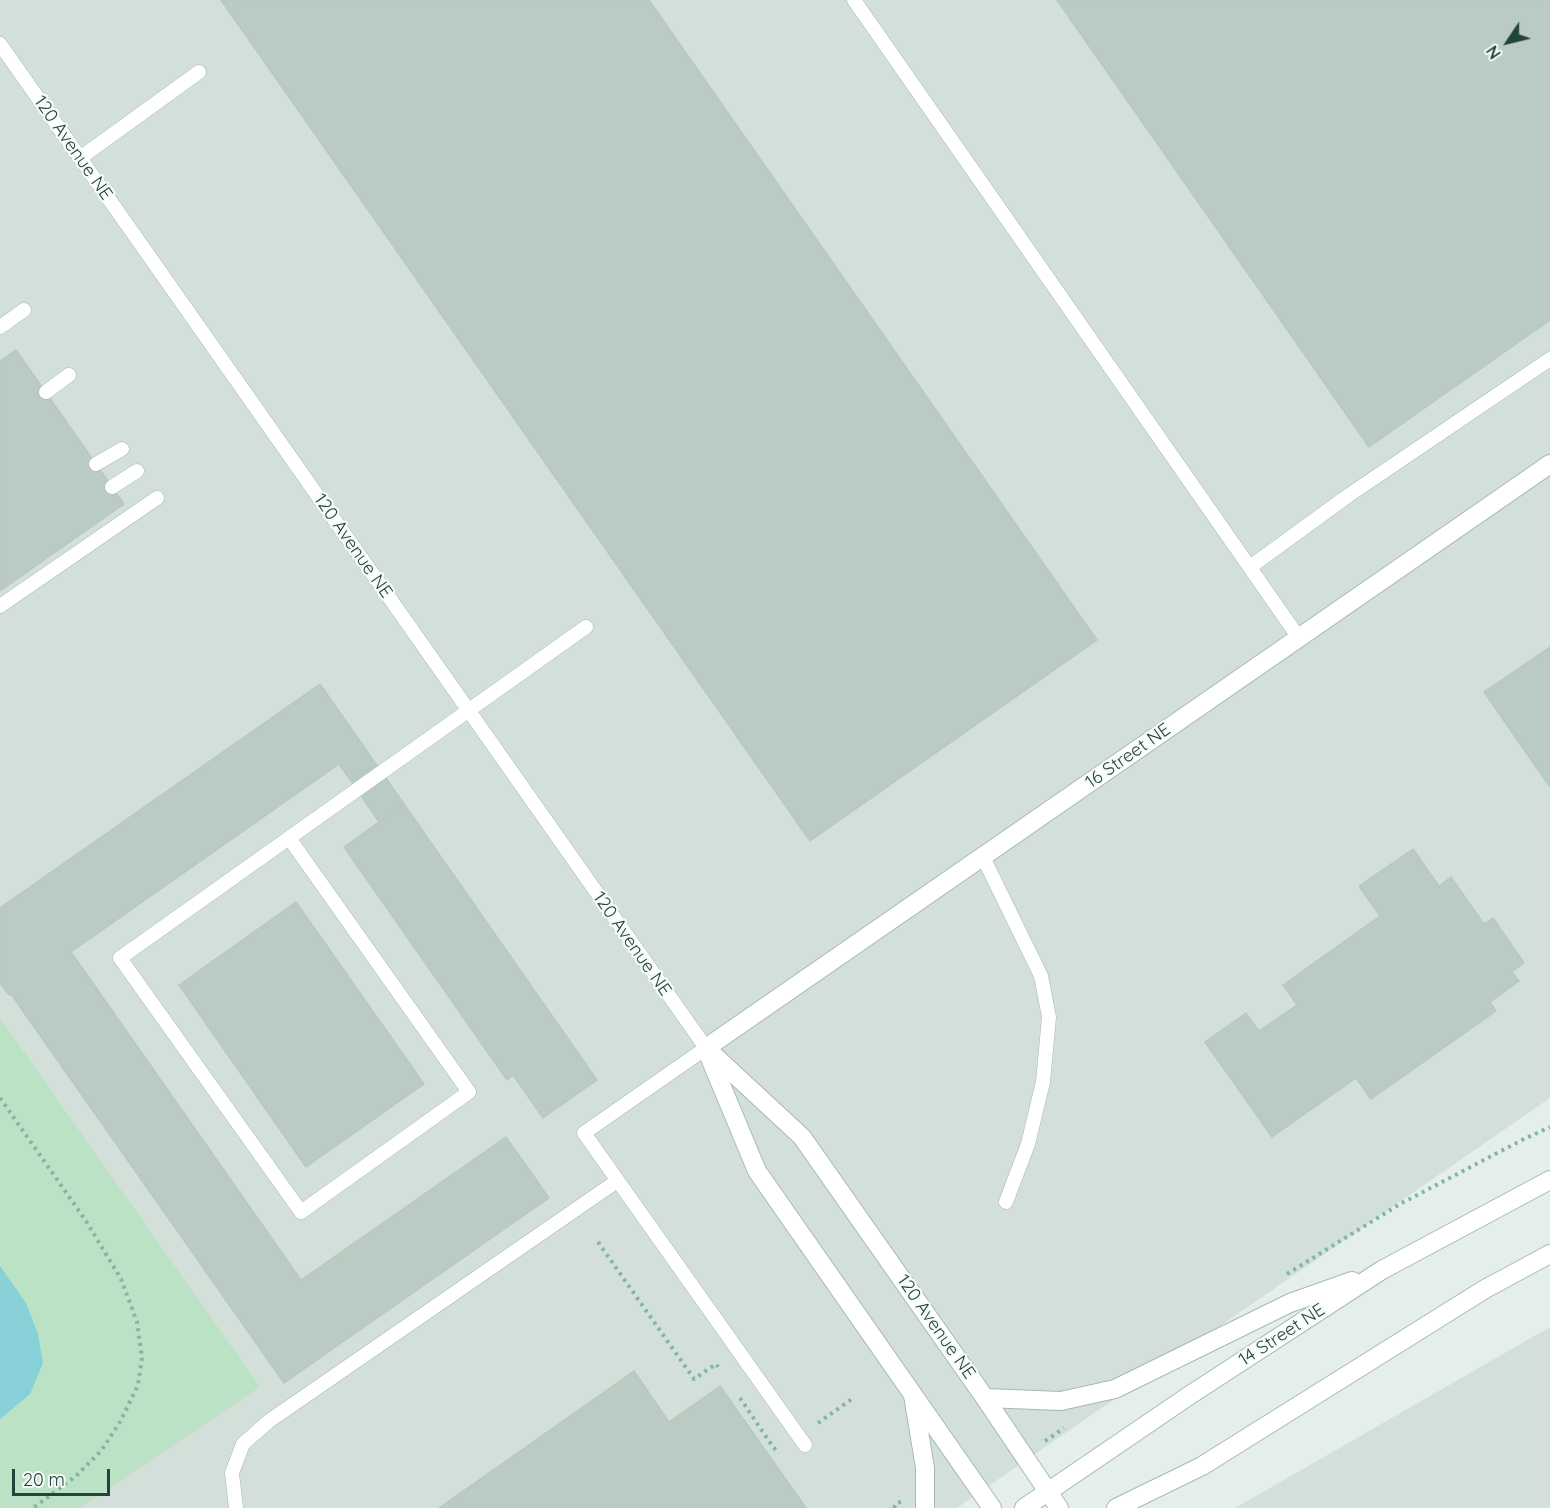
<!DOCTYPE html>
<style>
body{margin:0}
#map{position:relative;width:1550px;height:1508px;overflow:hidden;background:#e5efea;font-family:Quicksand,sans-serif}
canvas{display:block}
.north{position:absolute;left:1478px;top:12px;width:60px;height:60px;-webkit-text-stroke:4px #f6fbf8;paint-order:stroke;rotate:235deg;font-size:16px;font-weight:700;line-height:24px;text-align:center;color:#224439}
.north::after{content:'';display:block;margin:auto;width:21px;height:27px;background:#224439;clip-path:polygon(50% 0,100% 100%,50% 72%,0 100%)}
.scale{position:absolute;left:12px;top:1469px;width:98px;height:27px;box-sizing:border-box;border:3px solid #224439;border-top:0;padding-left:8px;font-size:18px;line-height:21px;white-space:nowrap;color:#224439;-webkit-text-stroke:4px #f6fbf8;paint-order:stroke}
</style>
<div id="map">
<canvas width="1550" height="1508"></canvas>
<div class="north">N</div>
<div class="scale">20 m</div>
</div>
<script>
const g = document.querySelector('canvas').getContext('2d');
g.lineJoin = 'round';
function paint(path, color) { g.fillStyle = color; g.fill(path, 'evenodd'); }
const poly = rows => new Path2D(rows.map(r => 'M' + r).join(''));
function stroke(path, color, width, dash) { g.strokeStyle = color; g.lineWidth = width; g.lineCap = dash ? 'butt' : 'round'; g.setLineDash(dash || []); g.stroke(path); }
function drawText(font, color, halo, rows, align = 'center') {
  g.font = font + ' Quicksand,sans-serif'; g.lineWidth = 4.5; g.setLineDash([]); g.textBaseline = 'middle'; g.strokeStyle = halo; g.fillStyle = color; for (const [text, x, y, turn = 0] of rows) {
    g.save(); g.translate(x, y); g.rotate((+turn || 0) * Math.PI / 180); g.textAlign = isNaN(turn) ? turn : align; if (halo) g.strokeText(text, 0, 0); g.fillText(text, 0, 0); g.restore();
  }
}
paint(poly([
 [0,0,1550,0,1550,1098,957,1508,0,1508],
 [1550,1327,1550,1508,1235,1508]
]), '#d3e0d9');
paint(poly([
 [0,1018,260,1387,80,1508,0,1508]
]), '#bce2c5');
paint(poly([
 [0,1266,26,1303,38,1334,43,1363,30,1394,0,1419]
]), '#89d1d9');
const building = poly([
 [221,0,649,0,1097,640,810,841,221,0],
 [1057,0,1550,0,1550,320,1369,447,1057,0],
 [16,350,124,504,0,591,0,361,16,350],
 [1550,647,1550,787,1484,692,1550,647],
 [320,684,376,764,351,781,339,764,71,952,301,1280,506,1137,549,1198,284,1383,11,994,9,995,0,983,0,908,320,684],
 [376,764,404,804,379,822,351,781,376,764],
 [404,804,597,1080,543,1118,513,1075,507,1080,344,847,404,804],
 [1413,849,1439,886,1451,877,1484,924,1493,918,1524,963,1512,972,1519,981,1490,1002,1496,1011,1371,1099,1356,1078,1272,1137,1205,1042,1246,1013,1259,1031,1297,1005,1283,985,1380,916,1359,886,1413,849],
 [296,902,424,1084,306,1167,179,985,296,902],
 [634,1371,669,1422,720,1386,806,1508,439,1508,634,1371]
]);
paint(building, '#bacbc3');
stroke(building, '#b6cac1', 1.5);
const service = poly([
 [854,0,1299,638],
 [0,44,706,1048,584,1133,805,1445],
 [80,158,199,72],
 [0,327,24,310],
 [46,392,69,375],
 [96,464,122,449],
 [112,487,137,471],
 [1250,567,1349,495,1550,359],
 [0,606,157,498],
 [289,838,469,1092,301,1212,120,958,586,627],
 [983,857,1041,976,1049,1017,1043,1082,1028,1144,1006,1202],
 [236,1508,232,1473,243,1444,269,1421,617,1181]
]);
const minor = poly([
 [706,1048,1550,464],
 [706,1048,802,1137,985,1398,1059,1508],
 [709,1056,757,1171,992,1508]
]);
const tertiary = poly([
 [913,1395,925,1468,925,1508],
 [985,1398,1061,1401,1115,1389,1290,1303,1352,1281],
 [1024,1508,1190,1395,1382,1270,1550,1180],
 [1116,1508,1202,1466,1485,1289,1550,1254]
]);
stroke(service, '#a7b8b1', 15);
stroke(minor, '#a7b8b1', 20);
stroke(tertiary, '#a7b8b1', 20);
stroke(poly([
 [0,1098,86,1221,121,1279,137,1322,142,1358,138,1385,120,1422,101,1451,76,1476,33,1508],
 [598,1242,694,1379,716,1364,718,1367],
 [1287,1274,1400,1204,1522,1140,1550,1127],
 [740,1398,773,1447,779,1453],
 [818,1423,852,1399],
 [1045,1441,1064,1428],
 [894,1508,896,1503,901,1502]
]), '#82b6a3', 4, [3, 4.5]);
stroke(service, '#fff', 14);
stroke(minor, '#fff', 18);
stroke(tertiary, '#fff', 18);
drawText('18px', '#224439', '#f6fbf8', [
 ["120 Avenue NE",73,148,55],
 ["120 Avenue NE",353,546,55],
 ["16 Street NE",1128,756,-35],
 ["120 Avenue NE",632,944,55],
 ["120 Avenue NE",936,1327,55],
 ["14 Street NE",1282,1335,-33]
]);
</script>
